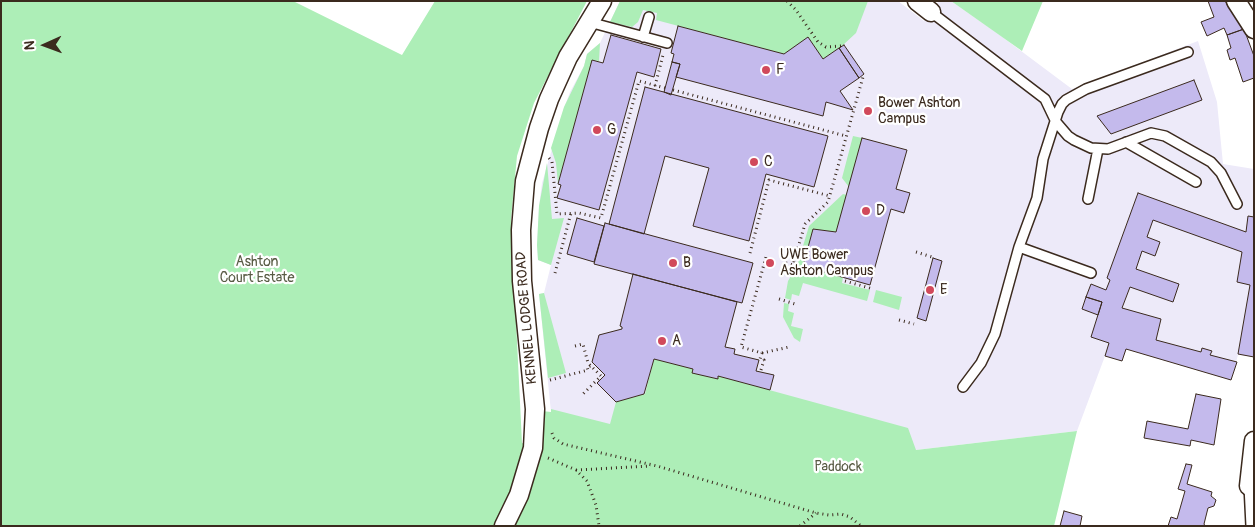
<!DOCTYPE html>
<style>
body{margin:0}
#map{position:relative;width:1255px;height:527px;overflow:hidden;background:#fff;font-family:Pangolin,sans-serif}
canvas{display:block}
.frame{position:absolute;inset:0;border:2px solid #3b2a1e;pointer-events:none}
.north{position:absolute;left:20px;top:20px;width:50px;height:50px;-webkit-text-stroke:4px #fff;paint-order:stroke;rotate:268deg;font-size:14px;font-weight:700;line-height:20px;text-align:center;color:#3b2a1e}
.north::after{content:'';display:block;margin:auto;width:18px;height:22px;background:#3b2a1e;clip-path:polygon(50% 0,100% 100%,50% 72%,0 100%)}
</style>
<div id="map">
<canvas width="1255" height="527"></canvas>
<div class="frame"></div>
<div class="north">N</div>
</div>
<script>
const g = document.querySelector('canvas').getContext('2d');
g.lineJoin = 'round';
function paint(path, color) { g.fillStyle = color; g.fill(path, 'evenodd'); }
const poly = rows => new Path2D(rows.map(r => 'M' + r).join(''));
function stroke(path, color, width, dash) { g.strokeStyle = color; g.lineWidth = width; g.lineCap = dash ? 'butt' : 'round'; g.setLineDash(dash || []); g.stroke(path); }
function drawText(font, color, halo, rows, align = 'center') {
  g.font = font + ' Pangolin,sans-serif'; g.lineWidth = 4.5; g.setLineDash([]); g.textBaseline = 'middle'; g.strokeStyle = halo; g.fillStyle = color; for (const [text, x, y, turn = 0] of rows) {
    g.save(); g.translate(x, y); g.rotate((+turn || 0) * Math.PI / 180); g.textAlign = isNaN(turn) ? turn : align; if (halo) g.strokeText(text, 0, 0); g.fillText(text, 0, 0); g.restore();
  }
}
paint(poly([
 [620,1,898,1,924,21,939,1,951,1,997,33,1072,89,1198,41,1217,102,1223,164,1254,169,1254,357,1238,355,1231,380,1127,349,1122,361,1105,356,1077,431,916,450,906,508,551,412,539,294,544,293,551,265,538,260,537,245,539,206,542,183,564,108,570,92,584,66,587,54,600,43]
]), '#edeaf9');
paint(poly([
 [1,1,293,1,402,55,435,1,587,1,534,103,517,156,511,219,522,443,541,447,542,411,551,412,551,409,610,424,616,402,645,394,654,359,693,369,693,373,717,379,718,376,908,428,916,450,1077,431,1054,526,1,526],
 [620,1,868,1,856,33,843,45,823,59,808,37,784,54,656,20,657,13,643,10,638,22,632,27,610,22],
 [951,1,1043,1,1022,51],
 [600,43,599,61,592,60,558,184,556,163,551,148,564,107,584,66,587,54],
 [853,136,862,138,849,187,842,178],
 [547,163,552,219,564,218,551,265,538,260,537,245,539,206],
 [843,194,847,195,836,232,813,229,803,266,843,277,842,283,870,290,867,301,803,283,799,296,792,294,791,300,785,298,788,281,797,266,809,226],
 [876,290,902,297,899,310,873,302],
 [544,293,566,373,548,378,539,294],
 [784,303,789,304,788,311,794,313,791,326,803,329,800,342,794,338,783,317]
]), '#adeeb7');
const building = poly([
 [1208,1,1225,1,1244,29,1227,35,1224,28,1207,36,1201,22,1214,17,1208,1],
 [678,26,784,54,808,37,823,59,839,48,859,78,840,91,853,110,826,102,823,116,676,77,680,64,672,62,674,54,671,53,678,26],
 [1244,29,1254,56,1254,78,1243,82,1235,58,1230,60,1227,50,1231,48,1227,35,1244,29],
 [611,35,661,49,654,77,637,72,599,210,557,198,561,185,558,184,592,60,603,63,611,35],
 [844,45,864,74,859,78,839,48,844,45],
 [672,62,680,64,671,95,664,92,672,62],
 [1194,80,1202,100,1111,134,1097,116,1194,80],
 [645,87,828,136,814,187,766,174,749,241,693,226,709,168,665,156,644,234,609,224,645,87],
 [862,138,907,150,896,189,910,193,904,213,891,209,870,285,803,266,813,229,836,232,862,138],
 [1138,193,1246,232,1248,216,1254,217,1254,357,1238,354,1250,285,1237,282,1242,252,1153,220,1147,237,1160,242,1155,256,1142,251,1136,269,1179,284,1173,302,1130,287,1122,308,1161,319,1156,340,1201,352,1202,348,1212,351,1210,355,1237,362,1231,380,1126,349,1122,361,1105,356,1109,343,1091,337,1102,302,1086,297,1091,284,1106,290,1110,280,1107,278,1138,193],
 [577,218,604,226,594,262,567,254,577,218],
 [605,223,753,263,742,303,594,264,605,223],
 [933,258,942,261,926,321,917,318,933,258],
 [633,274,737,302,725,347,735,349,734,354,759,360,756,371,774,375,770,390,718,376,718,379,692,373,693,369,654,359,644,394,616,402,597,383,605,375,592,362,599,335,622,329,622,327,620,326,633,274],
 [1086,297,1102,302,1098,315,1082,309,1086,297],
 [1196,394,1221,399,1214,445,1191,440,1190,446,1144,438,1147,421,1188,429,1196,394],
 [1186,464,1192,465,1187,484,1212,492,1211,496,1216,500,1214,506,1208,508,1204,524,1205,526,1168,526,1171,517,1177,519,1185,491,1178,489,1186,464],
 [1064,511,1082,516,1080,526,1060,526,1064,511]
]);
paint(building, '#c4baec');
stroke(building, '#3b2a1e', 1);
const lane = poly([
 [931,12,1045,99,1056,122,1068,136,1074,140,1091,148,1108,149,1151,133,1165,136,1211,162,1221,173,1237,204],
 [589,22,667,43],
 [643,37,649,17],
 [1126,142,1196,182],
 [1088,199,1098,149],
 [1019,247,1091,273],
 [963,387,981,363,995,334,1019,247,1037,198,1043,159,1058,112,1062,104,1066,100,1086,89,1188,52],
 [1249,486,1251,526]
]);
const street = poly([
 [917,1,931,12],
 [1236,1,1254,29],
 [1249,486,1254,441],
 [504,526,519,495,533,448,535,409,522,281,521,230,525,181,539,128,549,99,568,57,602,1]
]);
stroke(lane, '#3b2a1e', 12);
stroke(street, '#3b2a1e', 21);
stroke(poly([
 [787,1,796,10,818,42,826,47,841,46],
 [655,86,663,55],
 [673,90,846,136],
 [549,158,552,162,557,214,579,213,601,218,639,81,665,88],
 [916,252,932,257],
 [750,253,769,180,830,196],
 [786,263,793,265,805,224,828,202,863,77,862,76],
 [555,273,571,213],
 [845,281,873,289],
 [779,299,795,304],
 [899,320,914,324],
 [575,346,583,344,588,363,601,376,582,395],
 [762,353,789,347],
 [761,370,764,360,760,359,762,353,741,347,766,257],
 [550,380,588,370,587,367,591,366],
 [552,433,554,438,563,444,657,466,816,513,829,515,841,514,850,517,861,526],
 [548,458,576,470,587,481,596,505,599,526],
 [576,470,651,466],
 [800,526,816,513]
]), '#3b2a1e', 3, [1, 4]);
stroke(lane, '#fff', 9);
stroke(street, '#fff', 18);
for (const [x, y, r, color] of [
 [766,70,5,"#d1495b"],
 [868,111,5,"#d1495b"],
 [597,130,5,"#d1495b"],
 [754,162,5,"#d1495b"],
 [866,211,5,"#d1495b"],
 [673,263,5,"#d1495b"],
 [770,263,5,"#d1495b"],
 [930,290,5,"#d1495b"],
 [662,341,5,"#d1495b"]
]) { const dot = new Path2D(); dot.arc(x, y, r, 0, 2 * Math.PI); g.fillStyle = color; g.fill(dot); stroke(dot, '#fff', 2); }
drawText('14px', '#3b2a1e', '#fff', [
 ["F",776,70],
 ["Bower Ashton",878,103],
 ["Campus",878,119],
 ["G",607,130],
 ["C",764,162],
 ["D",876,211],
 ["UWE Bower",780,255],
 ["Ashton Campus",780,271],
 ["B",683,263],
 ["E",940,290],
 ["A",672,341]
], 'left');
drawText('14px', '#585b44', '#fff', [
 ["Ashton",257,262],
 ["Court Estate",257,278],
 ["Paddock",838,467]
]);
drawText('14px', '#3b2a1e', '#fff', [
 ["KENNEL LODGE ROAD",527,318,-95]
]);
</script>
